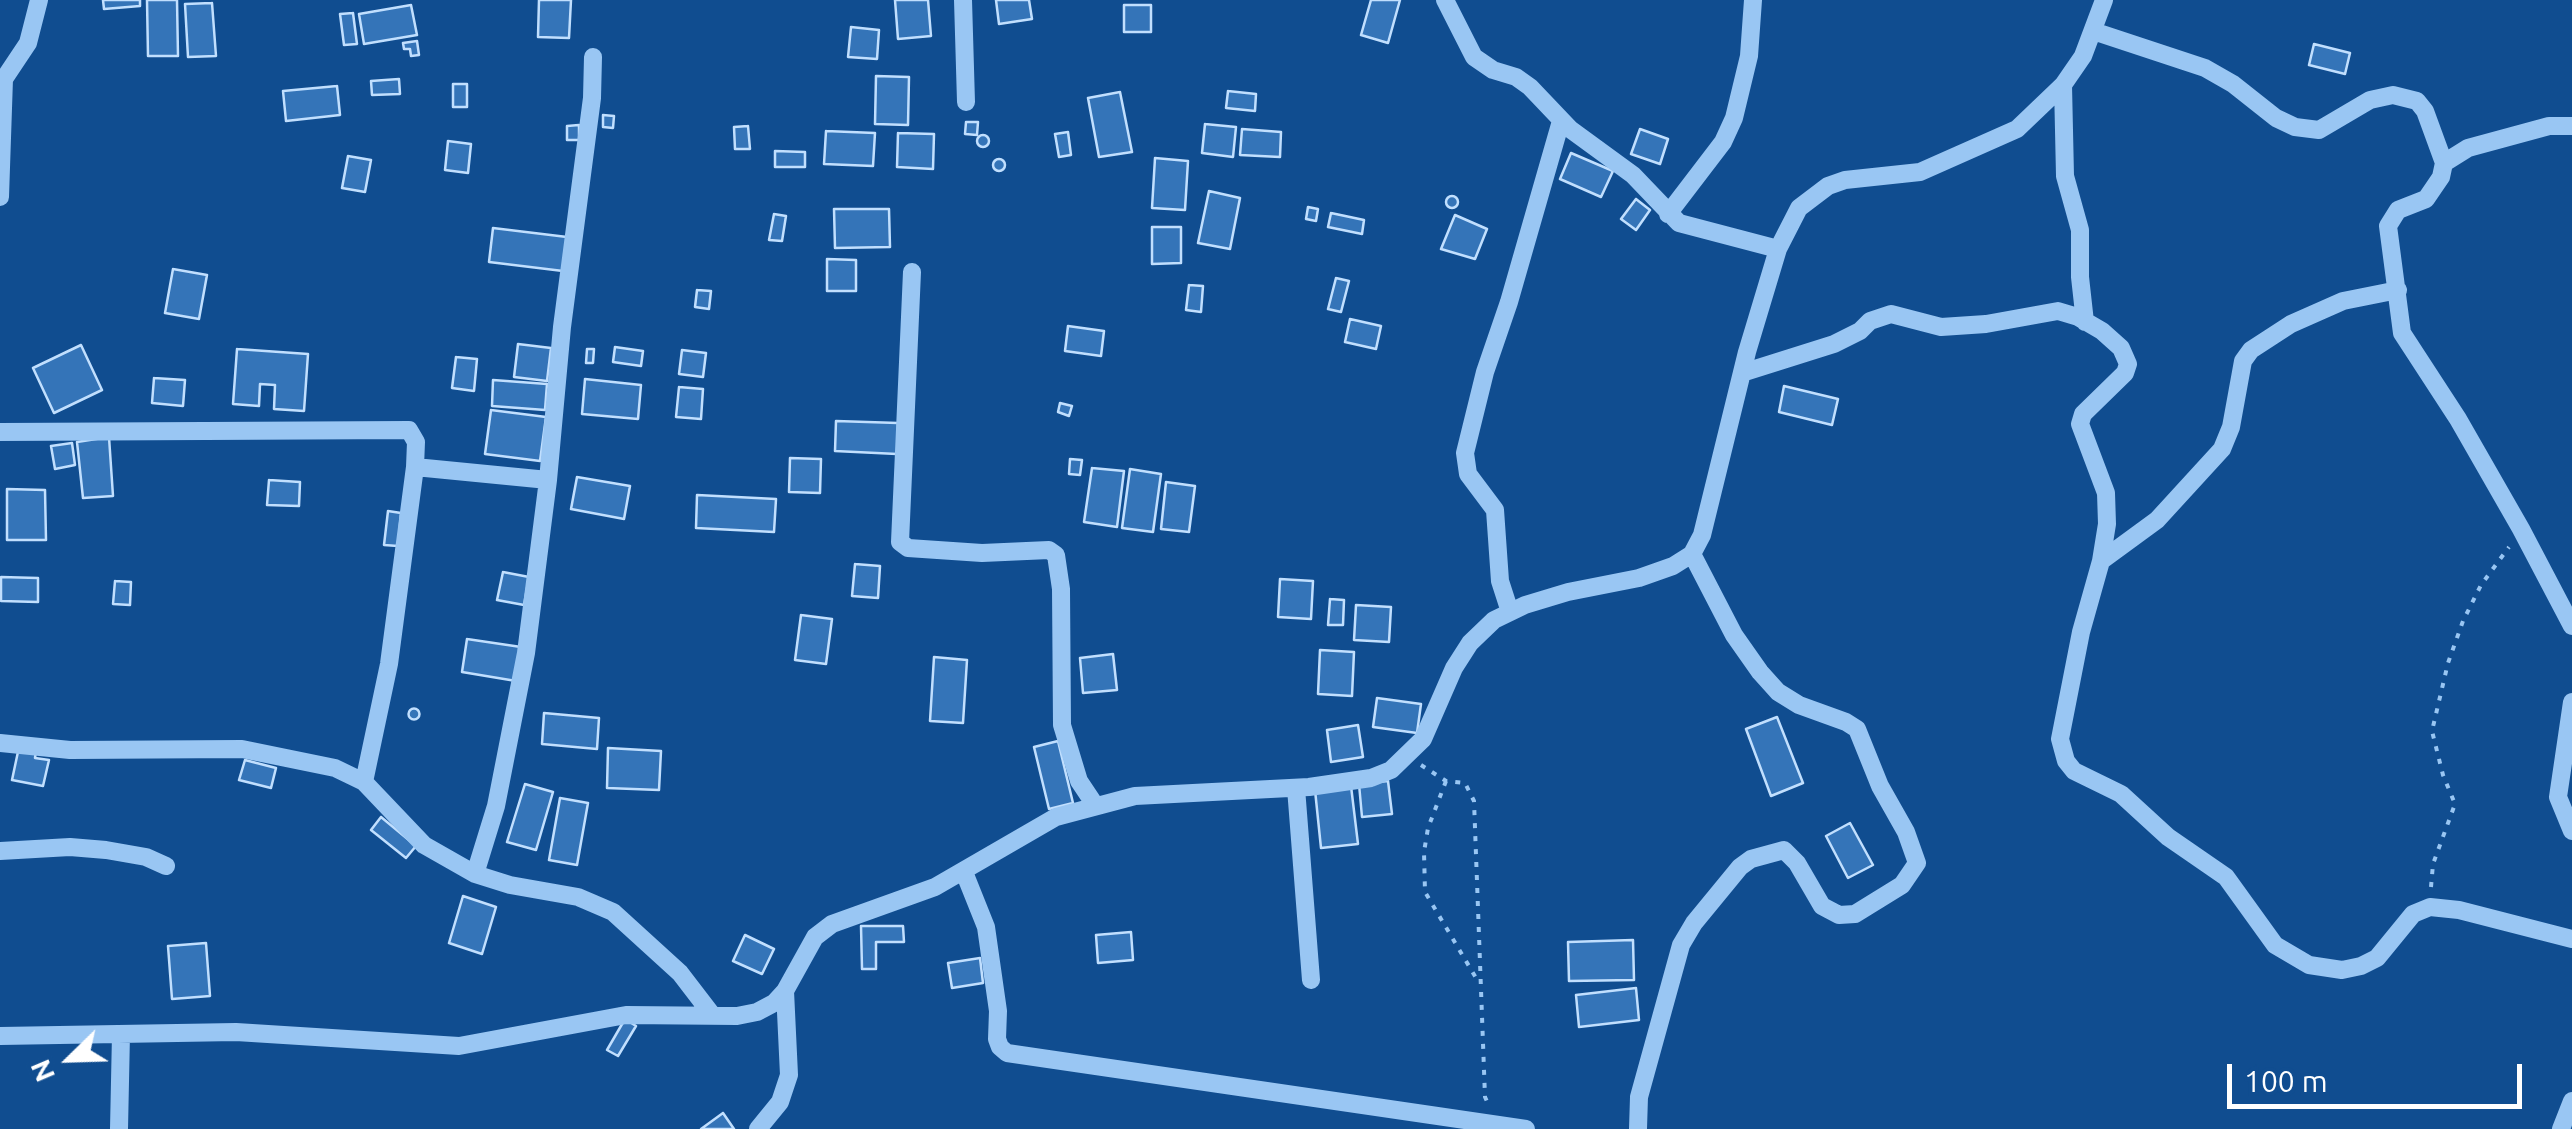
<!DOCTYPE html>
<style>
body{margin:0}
#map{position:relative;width:2572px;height:1129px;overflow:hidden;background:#104d90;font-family:Ubuntu,sans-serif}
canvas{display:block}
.north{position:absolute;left:20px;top:1009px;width:100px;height:100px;-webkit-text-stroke:8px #104d90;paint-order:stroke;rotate:247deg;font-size:28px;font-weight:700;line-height:40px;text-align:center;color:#fff}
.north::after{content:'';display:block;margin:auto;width:35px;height:45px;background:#fff;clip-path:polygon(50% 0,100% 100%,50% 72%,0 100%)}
.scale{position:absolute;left:2227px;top:1064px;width:295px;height:45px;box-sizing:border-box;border:5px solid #fff;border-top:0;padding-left:12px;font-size:30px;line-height:35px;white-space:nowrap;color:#fff;-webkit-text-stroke:8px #104d90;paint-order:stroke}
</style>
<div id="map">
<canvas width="2572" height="1129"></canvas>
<div class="north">N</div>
<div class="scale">100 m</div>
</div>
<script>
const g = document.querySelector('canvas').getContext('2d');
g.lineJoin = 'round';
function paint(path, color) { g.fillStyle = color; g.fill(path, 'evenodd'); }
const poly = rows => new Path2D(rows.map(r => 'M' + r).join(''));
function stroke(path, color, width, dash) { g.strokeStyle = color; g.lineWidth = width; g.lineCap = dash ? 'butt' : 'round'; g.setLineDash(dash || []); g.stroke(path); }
const building = poly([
 [103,0,140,0,140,6,104,9,103,0],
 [147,0,177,0,178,56,148,56,147,0],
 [539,0,571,0,569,38,538,37,539,0],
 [895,0,928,0,931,36,898,39,895,0],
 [996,0,1029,0,1032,19,999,24,996,0],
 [1371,0,1400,0,1388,43,1361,35,1371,0],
 [212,3,216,56,188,57,185,4,212,3],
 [411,5,417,35,364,44,359,14,411,5],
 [1124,5,1151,5,1151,32,1124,32,1124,5],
 [353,13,357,44,344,45,340,14,353,13],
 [851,27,879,30,877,59,848,57,851,27],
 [417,41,419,55,411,56,410,49,404,49,403,43,417,41],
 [2314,44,2350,53,2345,74,2309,65,2314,44],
 [876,76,909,77,908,125,875,124,876,76],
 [399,79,400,94,372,95,371,81,399,79],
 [453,84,467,84,467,107,453,107,453,84],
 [337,86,340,115,286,121,283,91,337,86],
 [1228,91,1256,94,1255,111,1226,108,1228,91],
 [1120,92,1132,152,1099,157,1088,98,1120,92],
 [603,115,614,116,613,128,603,127,603,115],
 [966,122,978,122,977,135,965,134,966,122],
 [1205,124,1236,127,1233,157,1202,153,1205,124],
 [579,125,579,140,567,140,567,126,579,125],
 [748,126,750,149,735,149,734,127,748,126],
 [1242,129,1281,132,1280,157,1240,155,1242,129],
 [1640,129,1668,139,1660,164,1631,154,1640,129],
 [826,131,875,133,873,166,824,164,826,131],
 [1068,132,1071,155,1059,157,1055,134,1068,132],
 [898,133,934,134,933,169,897,167,898,133],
 '977 141a6 6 0 1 1 12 0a6 6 0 1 1-12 0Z',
 [448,141,471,144,468,173,445,170,448,141],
 [775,151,805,152,805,167,775,167,775,151],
 [1571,153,1613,171,1601,197,1560,179,1571,153],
 [348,156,371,160,365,192,342,188,348,156],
 [1155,158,1188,161,1185,210,1152,208,1155,158],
 '993 165a6 6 0 1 1 12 0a6 6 0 1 1-12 0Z',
 [1209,191,1240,198,1230,249,1198,243,1209,191],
 '1446 202a6 6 0 1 1 12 0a6 6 0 1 1-12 0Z',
 [1636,199,1650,210,1636,230,1621,219,1636,199],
 [1308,207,1318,209,1316,221,1306,219,1308,207],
 [834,209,889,209,890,247,835,248,834,209],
 [1331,213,1364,220,1362,234,1328,227,1331,213],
 [774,214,786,216,782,241,769,240,774,214],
 [1455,215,1487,229,1475,259,1441,249,1455,215],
 [1152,227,1181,227,1181,263,1152,264,1152,227],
 [493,228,567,237,563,271,489,262,493,228],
 [827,259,856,260,856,291,827,291,827,259],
 [173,269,207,275,199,319,165,313,173,269],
 [1336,278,1349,281,1341,312,1328,309,1336,278],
 [1189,285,1203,286,1201,312,1186,310,1189,285],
 [697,290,711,291,709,309,695,307,697,290],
 [1350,319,1381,326,1376,349,1345,342,1350,319],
 [1068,326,1104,331,1101,356,1065,351,1068,326],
 [518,344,551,348,547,381,514,377,518,344],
 [81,345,102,390,54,413,33,368,81,345],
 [615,347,643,351,641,366,613,362,615,347],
 [237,349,308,354,304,411,274,409,275,385,260,384,259,406,233,404,237,349],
 [587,349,594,349,593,363,586,363,587,349],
 [682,350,706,353,703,377,679,374,682,350],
 [456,357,477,359,474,391,452,388,456,357],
 [154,378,185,380,183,406,152,403,154,378],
 [585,379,641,385,638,419,582,414,585,379],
 [493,380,547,384,545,410,492,406,493,380],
 [1784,386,1838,399,1832,425,1779,412,1784,386],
 [679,387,703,389,701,419,676,417,679,387],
 [1060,403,1072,406,1069,416,1058,412,1060,403],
 [491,410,546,417,540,461,485,454,491,410],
 [836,421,898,423,897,454,835,451,836,421],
 [109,437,113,496,83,498,77,442,109,437],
 [72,443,75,465,55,469,51,446,72,443],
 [790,458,821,459,820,493,789,492,790,458],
 [1070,459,1082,460,1080,475,1069,474,1070,459],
 [1092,468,1124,471,1117,527,1084,522,1092,468],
 [1130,469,1161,474,1153,532,1122,528,1130,469],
 [577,477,630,486,624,519,571,509,577,477],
 [269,480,300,482,299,506,267,505,269,480],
 [1166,482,1195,486,1189,532,1161,529,1166,482],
 [7,489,45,490,46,540,7,540,7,489],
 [697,495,776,499,774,532,696,528,697,495],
 [388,511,401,513,398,546,384,545,388,511],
 [855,564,880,566,878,598,852,596,855,564],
 [503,572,529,577,524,605,497,600,503,572],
 [1,577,38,578,38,602,1,601,1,577],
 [1280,579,1313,581,1311,619,1278,617,1280,579],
 [115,581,131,582,130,605,113,604,115,581],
 [1330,599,1344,600,1343,625,1328,625,1330,599],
 [1356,605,1391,607,1389,642,1354,640,1356,605],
 [801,615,832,619,826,664,795,660,801,615],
 [467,639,521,647,516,681,462,672,467,639],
 [1320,650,1354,652,1352,696,1318,694,1320,650],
 [1113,654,1117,690,1083,693,1080,658,1113,654],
 [934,657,967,660,963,723,930,721,934,657],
 [1377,698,1421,704,1417,733,1373,727,1377,698],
 '408.5 714a5.5 5.5 0 1 1 11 0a5.5 5.5 0 1 1-11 0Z',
 [544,713,599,718,597,749,542,744,544,713],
 [1777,717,1803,783,1771,796,1746,729,1777,717],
 [1358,725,1363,757,1331,762,1327,730,1358,725],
 [1058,741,1073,803,1049,809,1034,747,1058,741],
 [19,747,36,751,35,758,49,760,43,786,12,780,19,747],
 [608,748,661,751,659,790,607,788,608,748],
 [245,760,276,768,271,788,239,780,245,760],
 [1388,781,1392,814,1362,817,1359,784,1388,781],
 [525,784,553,792,536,850,507,842,525,784],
 [1351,786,1358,844,1321,848,1315,790,1351,786],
 [560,798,588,803,577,865,549,860,560,798],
 [381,817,416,846,406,858,371,830,381,817],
 [1850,823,1873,865,1848,878,1826,836,1850,823],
 [463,896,496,907,482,954,449,943,463,896],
 [861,926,903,926,904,942,876,942,876,969,862,969,861,926],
 [1131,932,1133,960,1098,963,1096,935,1131,932],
 [745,935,774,949,762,974,733,961,745,935],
 [1633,940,1634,980,1569,981,1568,942,1633,940],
 [206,943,210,996,172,999,168,946,206,943],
 [980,958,983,983,952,988,948,963,980,958],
 [1636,988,1639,1020,1579,1027,1576,995,1636,988],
 [625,1019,636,1026,618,1056,607,1050,625,1019],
 [723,1113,734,1129,701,1129,723,1113]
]);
paint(building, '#3474b8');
stroke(building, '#c1dffe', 2.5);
stroke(poly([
 [1421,765,1446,781,1465,783,1474,801,1485,1097,1489,1106],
 [1446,781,1428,828,1424,852,1425,892,1479,983],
 [2431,887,2433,864,2455,804,2443,775,2432,731,2448,663,2463,621,2481,585,2509,547]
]), '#99c6f3', 4, [5, 8]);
stroke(poly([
 [963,0,966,102],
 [1445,0,1474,57,1493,70,1516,77,1530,87,1570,129,1633,175,1679,223,1778,249],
 [2093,31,2205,68,2233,84,2276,118,2295,127,2319,130,2370,100,2393,95,2417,101,2425,111,2444,163,2441,177,2426,199,2398,210,2388,226,2402,333,2458,419,2521,529,2572,626],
 [2063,85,2065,176,2080,230,2080,277,2085,322],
 [2444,163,2468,148,2549,126,2572,126],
 [0,197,4,79,28,43,39,0],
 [1668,214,1723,142,1734,118,1749,56,1753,0],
 [912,272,900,542,908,548,982,553,1049,550,1056,555,1061,589,1062,725,1079,781,1095,805],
 [1742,373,1834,344,1860,331,1870,321,1891,314,1941,327,1986,324,2058,311,2078,317,2102,331,2121,348,2128,364,2125,373,2083,414,2080,424,2106,493,2107,524,2101,561,2081,632,2060,739,2066,761,2074,771,2121,794,2168,837,2226,877,2275,945,2309,965,2342,970,2361,966,2377,958,2413,914,2430,907,2459,910,2572,939],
 [0,432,409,430,416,442,415,467,389,664,364,782],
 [415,467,548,480],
 [2101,561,2157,520,2222,449,2231,427,2243,361,2251,350,2291,324,2343,301,2398,290],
 [1510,612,1500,581,1495,510,1468,474,1465,453,1485,372,1509,302,1561,121],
 [2572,702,2558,797,2572,831],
 [0,743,70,750,242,749,335,768,364,782,424,845,475,874,510,885,578,897,613,912,680,973,713,1016],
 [1296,788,1311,980],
 [0,851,70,847,106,850,146,857,166,866],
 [964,872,986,927,998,1011,997,1039,1000,1047,1007,1053,1526,1129],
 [475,874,496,806,526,653,548,480,562,327,592,98,593,57],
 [0,1036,236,1032,459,1046,626,1015,737,1016,757,1012,774,1003,785,991,815,937,832,924,935,887,1056,817,1135,796,1309,787,1371,778,1391,770,1423,739,1454,668,1470,643,1494,620,1525,605,1568,592,1639,578,1673,566,1692,554,1702,535,1747,352,1778,249,1799,208,1828,186,1845,180,1920,172,2017,129,2063,85,2083,56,2104,0],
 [119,1129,121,1034],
 [758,1129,780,1102,789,1075,785,991],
 [1638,1129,1639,1097,1681,945,1694,923,1740,867,1751,859,1784,850,1797,863,1822,906,1839,915,1855,914,1902,885,1917,863,1906,832,1880,786,1857,729,1846,722,1799,705,1778,692,1760,672,1734,635,1692,554],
 [2561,1129,2572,1101]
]), '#99c6f3', 18);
</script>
